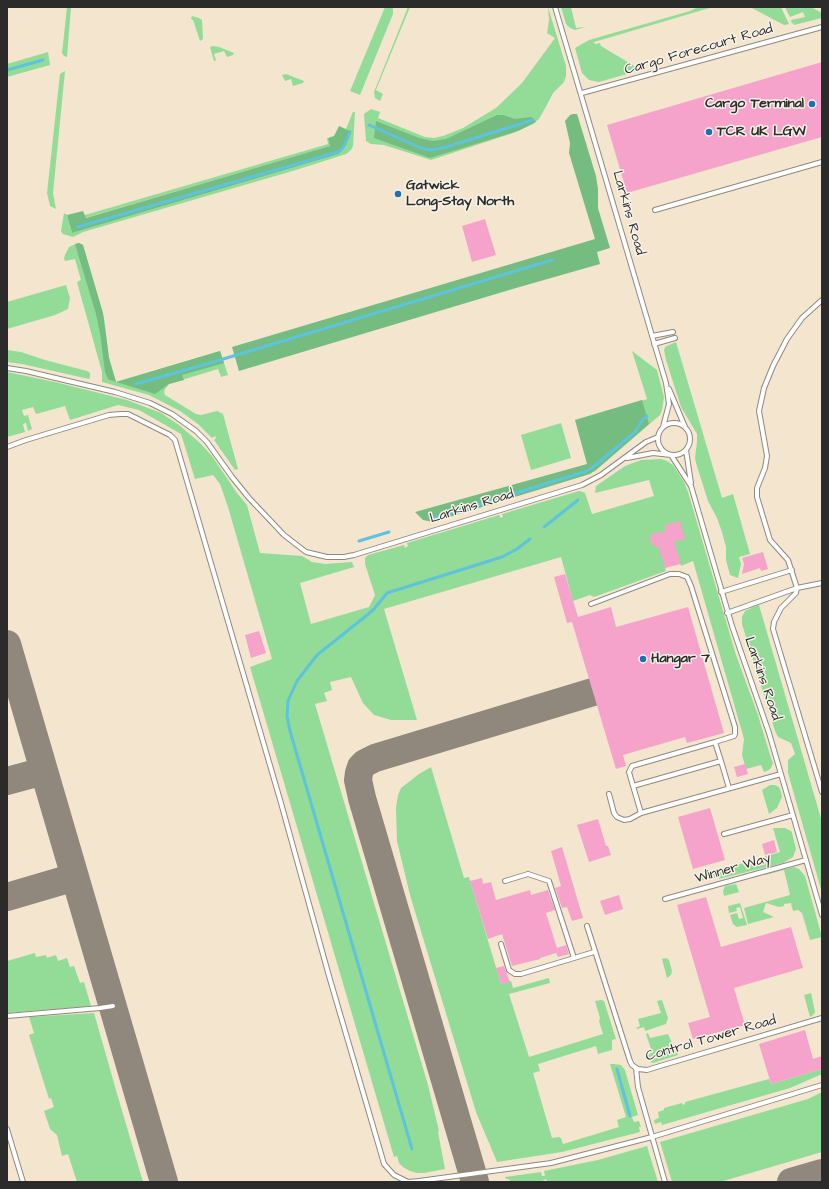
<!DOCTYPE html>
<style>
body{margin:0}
#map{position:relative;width:829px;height:1189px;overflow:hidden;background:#f4e5cf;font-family:"Architects Daughter",sans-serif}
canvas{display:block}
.frame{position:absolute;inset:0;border:8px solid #2b2b2b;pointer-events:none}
</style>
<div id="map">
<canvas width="829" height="1189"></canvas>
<div class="frame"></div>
</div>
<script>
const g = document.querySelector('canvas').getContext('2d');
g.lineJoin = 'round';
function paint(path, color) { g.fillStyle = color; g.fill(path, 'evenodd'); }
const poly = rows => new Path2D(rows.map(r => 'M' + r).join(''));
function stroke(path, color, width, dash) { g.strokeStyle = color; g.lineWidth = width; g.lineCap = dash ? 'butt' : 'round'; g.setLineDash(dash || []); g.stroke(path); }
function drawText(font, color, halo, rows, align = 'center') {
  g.font = font + ' "Architects Daughter",sans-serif'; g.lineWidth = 3; g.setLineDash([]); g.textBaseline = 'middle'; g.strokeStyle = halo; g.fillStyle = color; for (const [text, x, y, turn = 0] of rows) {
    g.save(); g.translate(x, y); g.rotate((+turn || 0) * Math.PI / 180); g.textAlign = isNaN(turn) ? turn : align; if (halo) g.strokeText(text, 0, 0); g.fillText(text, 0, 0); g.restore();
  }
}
paint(poly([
 [67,7,71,7,67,57,64,56,62,53],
 [385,7,393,7,393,14,360,95,350,91],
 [408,7,410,7,376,90,383,94,380,101,375,98,374,92],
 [548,7,566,66,566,76,564,82,553,93,549,101,539,119,533,124,513,133,431,160,384,145,371,144,366,141,364,114,371,109,380,112,378,118,425,137,434,138,443,136,463,128,496,108,522,83,555,38,547,33,549,20],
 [561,7,571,7,576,28,586,27,575,30,570,28,566,24],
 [698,7,713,7,594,42,595,44,600,43,601,46,641,70,599,82,589,80,582,73,575,48,589,40,690,11],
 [750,7,781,7,789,24,784,25],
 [785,7,811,7,822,13,822,18,794,25,794,23,792,24,791,20,805,17,803,12,790,17],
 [192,16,199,18,202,20,203,39,200,41,193,20,191,19],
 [213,46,219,47,234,53,233,55,227,57,224,51,214,54,216,60,214,61,210,47],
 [48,52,50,65,7,77,7,64],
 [65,71,53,193,56,209,50,206,47,193,60,74],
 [286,74,304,81,303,83,293,86,291,79,285,81,282,75],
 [353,112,355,112,353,146,351,150,346,154,296,170,83,232,73,237,63,234,61,231,64,213,67,215,72,233,339,154,348,130,346,129],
 [327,138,328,138,331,146,85,218,85,215,328,144],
 [79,243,83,245,104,318,109,358,116,382,220,351,228,375,221,377,218,369,169,384,165,389,164,392,165,395,196,414,201,415,217,411,223,414,238,469,235,470,214,440,216,438,215,436,212,438,198,424,180,411,149,395,102,382,102,372,77,282,81,280,75,259,65,261,64,258,65,255,69,247,73,245],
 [66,285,70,298,68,309,55,315,7,329,7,302],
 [676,342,722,498,733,494,750,554,739,557,741,564,738,578,730,575,726,560,726,547,722,532,717,518,708,501,696,463,695,458,697,442,697,434,681,407,666,360,664,350,665,347],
 [7,350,21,352,45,360,87,371,90,373,90,377,89,379,22,364,7,362],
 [632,351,657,370,664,397,662,410,660,415,594,472,575,420,647,399],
 [7,372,55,382,127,400,161,413,179,425,200,443,212,456,237,493,247,505,260,553,302,556,312,562,325,564,352,562,354,567,300,583,311,624,369,607,375,595,365,564,365,558,368,555,404,545,405,548,408,546,407,543,499,515,501,518,503,517,502,514,579,491,583,492,585,493,592,514,654,496,649,480,595,493,596,486,625,466,641,460,661,459,667,461,673,465,684,482,688,492,736,655,758,715,771,758,773,763,771,768,769,770,764,772,761,765,746,769,742,755,744,739,693,561,681,566,678,557,663,560,666,571,594,597,590,595,573,601,561,557,384,609,417,720,391,720,374,715,363,703,351,677,330,682,332,690,324,693,327,701,315,704,428,1085,439,1131,438,1132,445,1169,424,1173,417,1173,410,1171,403,1167,399,1163,397,1156,394,1157,250,667,272,659,228,507,220,484,213,475,195,479,181,434,139,410,118,405,70,420,65,406,36,414,33,407,22,410,24,416,28,415,32,429,28,431,26,423,23,424,25,432,7,437],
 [561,423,571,458,531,470,521,435],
 [759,605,822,822,822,893,788,773,788,760,795,754,791,743,778,737,775,731,742,624,742,617,745,611,753,607],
 [431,767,464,878,469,877,501,984,511,981,513,988,549,978,550,983,509,994,529,1057,603,1034,599,1021,600,1018,595,1001,601,1000,604,1001,616,1039,612,1040,612,1050,598,1054,596,1046,538,1064,540,1071,533,1073,552,1138,559,1137,561,1138,563,1144,619,1127,617,1120,626,1117,610,1064,614,1064,621,1065,625,1070,638,1115,632,1117,634,1122,639,1121,641,1127,639,1127,640,1132,562,1152,497,1162,476,1112,410,895,397,841,396,808,398,795,401,788,419,774],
 [770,785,775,785,779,787,781,792,782,797,777,808,769,814,762,790],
 [773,828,785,828,791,831,792,833,796,849,793,857,783,863,719,879,717,871,780,852],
 [794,867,799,869,805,876,822,937,810,940,802,913,798,910,793,911,791,903,784,904,784,906,779,907,766,903,763,912,774,917,748,924,744,908,790,895,784,870,765,875,765,874],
 [715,872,717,878,710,878,697,882,696,877],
 [736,884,739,892,724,896,723,891,725,886],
 [740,903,747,925,737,927,733,924,730,915,737,913,739,919,743,918,740,907,736,908,737,911,729,913,728,906],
 [35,953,36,957,46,955,47,958,56,955,58,961,67,958,70,967,74,966,80,983,84,982,91,1006,7,1013,7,961],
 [666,958,669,960,672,971,671,975,667,978,662,959],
 [811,993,815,1012,813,1015,810,1017,804,995],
 [662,1000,668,1018,666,1024,645,1031,644,1027,637,1029,636,1028,640,1026,638,1019,661,1013,657,1001],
 [94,1013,118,1097,143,1182,77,1182,68,1154,62,1156,57,1135,50,1129,44,1111,54,1107,51,1098,49,1099,29,1035,34,1033,29,1017],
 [648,1033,650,1038,668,1034,672,1043,677,1047,678,1055,653,1063,645,1058,652,1052,646,1034],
 [822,1069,822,1074,790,1088,662,1125,661,1122,655,1124,654,1120,659,1118,658,1112,664,1110,664,1108,682,1103,683,1105,685,1104,685,1102,769,1079,771,1084],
 [822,1092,822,1152,720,1182,672,1182,660,1142,808,1099],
 [647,1146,658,1182,545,1182,547,1181,546,1179,541,1182,512,1182,508,1179,506,1179,505,1177,541,1172,542,1176,545,1176,544,1171,598,1160]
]), '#92dc97');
paint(poly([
 [573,114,577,114,578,117,596,176,598,189,598,208,610,248,597,252,600,264,516,288,239,371,232,347,595,239,569,153,570,143,565,121,570,115],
 [497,115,503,115,515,119,531,117,534,119,536,122,518,131,430,158,374,138,376,121,419,138,433,141,446,139],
 [339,126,348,130,350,132,345,144,339,154,72,233,67,215,83,211,86,218,330,146,328,138,334,136],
 [79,243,83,245,103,313,109,358,116,382,220,351,224,363,182,375,184,380,169,384,155,394,110,380,108,379,105,372,100,333,96,314,75,244],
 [642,400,649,424,597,469,590,474,433,522,423,520,415,512,587,464,575,420]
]), '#75bc80');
stroke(poly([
 [7,70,43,60],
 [369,125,421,148,431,150,443,148,533,120],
 [78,227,338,152,342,149,345,144,350,132],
 [136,384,210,363,552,260],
 [431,519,584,472,592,468,635,432,643,419,647,416],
 [544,527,578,500],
 [359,541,389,532],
 [617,1069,630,1116],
 [412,1149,290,731,287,716,288,701,297,681,317,655,366,616,374,609,387,593,502,557,517,549,530,539]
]), '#5ec3dc', 3);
stroke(poly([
 [7,644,164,1182],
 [7,781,44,771],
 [7,897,75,877],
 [475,1182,362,798,358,780,359,773,361,767,365,763,375,758,593,692],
 [791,1182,822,1173]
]), '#90887d', 28);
paint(poly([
 [822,62,822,137,627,193,607,125],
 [485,219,496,255,472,262,462,226],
 [680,521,685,539,674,542,681,564,665,568,659,548,651,544,650,536,654,533,666,531,664,525],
 [763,552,768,569,761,571,760,568,742,574,744,564,742,558],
 [565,574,578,617,611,607,616,627,688,607,724,733,687,743,685,737,623,755,626,766,616,769,572,622,567,623,554,577],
 [259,631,266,653,251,658,245,635],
 [745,764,748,774,737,777,734,767],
 [710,808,725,860,693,869,678,817],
 [598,819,606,846,608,846,611,855,589,862,577,825],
 [774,840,777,852,765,855,762,844],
 [562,847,583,918,572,921,567,907,562,908,555,888,561,886,551,851],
 [482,878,483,884,491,882,496,900,530,890,531,895,548,890,555,910,546,913,557,948,566,945,569,954,558,957,556,953,540,958,540,959,512,966,502,934,488,939,470,881],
 [619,895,623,909,605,915,600,901],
 [706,897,721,947,791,927,803,968,734,988,745,1025,693,1039,688,1023,710,1017,677,905],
 [504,966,510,982,501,984,496,968],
 [805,1030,813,1059,822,1056,822,1069,771,1084,759,1044]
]), '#f5a3ca');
const service = poly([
 [555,7,666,383,669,404,663,427],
 [582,93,822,27],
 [655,210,822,162],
 [652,336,673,332],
 [654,344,675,338],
 [7,368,26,371,115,392,150,403,172,414,196,431,207,442,232,477,249,498,284,535,306,552,327,557,344,557,354,555,582,485,601,475,646,442,658,437],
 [669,389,685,427],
 '658 439a16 16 0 1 1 32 0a16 16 0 1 1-32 0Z',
 [7,447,26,440,109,415,120,414,128,414,170,435,175,440,281,803,329,976,380,1150,384,1164,394,1175,408,1182,419,1181,551,1163,652,1137,822,1085],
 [686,450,691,483],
 [627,458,653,453,671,455,691,486,732,626,769,733,822,915],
 [797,588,788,560,770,540,757,497,757,488,765,468,767,456,759,411,764,388,773,366,787,339,802,318,822,300],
 [797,588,796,593,781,608,774,622,773,629,822,792],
 [721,592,792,570],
 [591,604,670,574,679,574,687,577,691,586,735,727,735,734,734,736,715,742,721,761],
 [727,613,797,588,822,583],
 [633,786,629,772,632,766,715,742],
 [609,794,614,813,617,817,624,820,630,819,641,813,781,774],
 [641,813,633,786,721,761,729,788],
 [724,834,793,815],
 [505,881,528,874,549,881,574,958],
 [665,899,806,860],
 [587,926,630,1061,632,1065,638,1069,647,1070,660,1066,822,1018],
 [501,944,509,970,515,974,521,974,594,952],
 [7,1016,100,1008,113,1006],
 [636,1068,638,1087,665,1182],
 [7,1129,23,1182]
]);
stroke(service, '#90887d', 6);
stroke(service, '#fff', 4);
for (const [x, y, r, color] of [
 [812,104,4,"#1f6fb2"],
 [709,132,4,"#1f6fb2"],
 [398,194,4,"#1f6fb2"],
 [643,659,4,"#1f6fb2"]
]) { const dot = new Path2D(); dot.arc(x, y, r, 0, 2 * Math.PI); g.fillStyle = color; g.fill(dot); stroke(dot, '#f7f3e8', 1.5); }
drawText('14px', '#2b2b2b', '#f7f3e8', [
 ["Cargo Forecourt Road",699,50,-16],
 ["Larkins Road",628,213,74],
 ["Larkins Road",472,507,-17],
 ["Larkins Road",762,679,71],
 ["Winner Way",733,869,-16],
 ["Control Tower Road",711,1039,-16]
]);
drawText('bold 14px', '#2b2b2b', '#f7f3e8', [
 ["Cargo Terminal",804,104,"right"],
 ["TCR UK LGW",717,132],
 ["Gatwick",406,186],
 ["Long-Stay North",406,202],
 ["Hangar 7",651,659]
], 'left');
</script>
